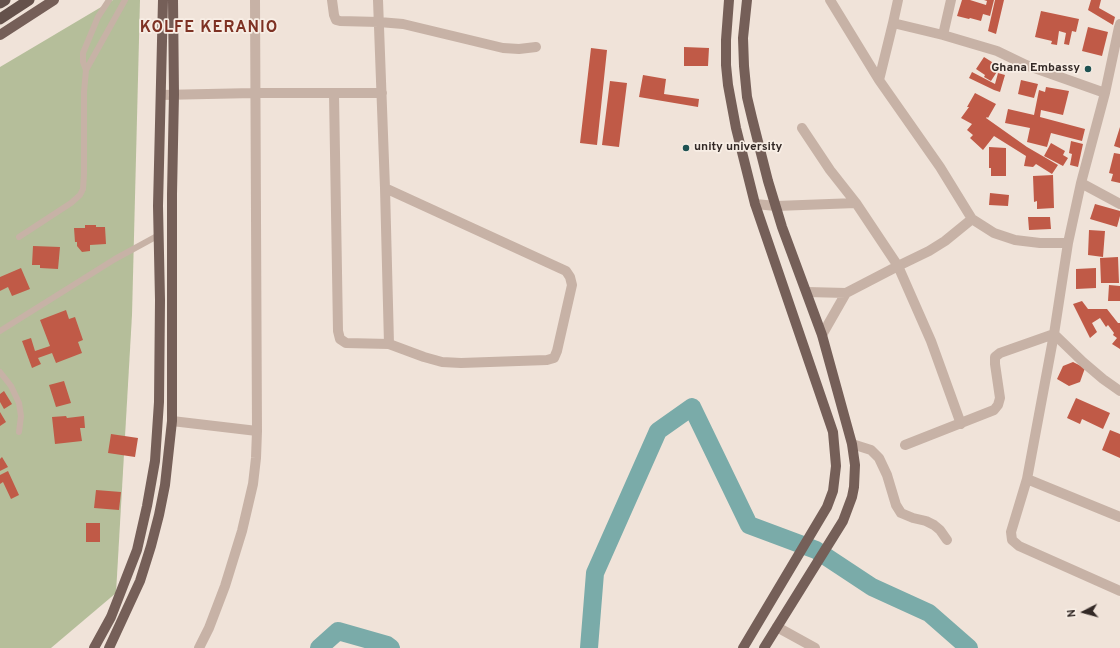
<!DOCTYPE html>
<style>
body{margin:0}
#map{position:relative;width:1120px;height:648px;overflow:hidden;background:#f0e3d9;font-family:Overpass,sans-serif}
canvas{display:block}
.north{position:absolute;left:1064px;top:592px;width:40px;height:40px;-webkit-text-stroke:3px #f8eee5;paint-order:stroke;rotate:264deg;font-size:11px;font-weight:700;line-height:16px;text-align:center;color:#332926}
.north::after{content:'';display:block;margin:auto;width:14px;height:18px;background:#332926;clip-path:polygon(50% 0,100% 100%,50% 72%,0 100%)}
</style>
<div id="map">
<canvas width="1120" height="648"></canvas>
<div class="north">N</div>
</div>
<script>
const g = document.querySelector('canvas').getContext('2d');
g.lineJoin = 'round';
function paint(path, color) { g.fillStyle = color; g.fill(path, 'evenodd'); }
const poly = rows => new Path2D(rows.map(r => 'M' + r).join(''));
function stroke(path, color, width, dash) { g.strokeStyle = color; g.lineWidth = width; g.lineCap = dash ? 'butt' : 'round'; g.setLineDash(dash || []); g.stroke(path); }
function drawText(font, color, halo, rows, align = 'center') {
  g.font = font + ' Overpass,sans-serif'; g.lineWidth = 3.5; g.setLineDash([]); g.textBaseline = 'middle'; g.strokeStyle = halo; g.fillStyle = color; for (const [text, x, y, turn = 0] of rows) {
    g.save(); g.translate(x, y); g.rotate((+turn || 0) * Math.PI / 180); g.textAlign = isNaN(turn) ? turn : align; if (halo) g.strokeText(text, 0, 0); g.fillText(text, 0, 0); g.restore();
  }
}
paint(poly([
 [113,0,140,0,132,315,116,593,51,648,0,648,0,67]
]), '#b5be9a');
stroke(poly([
 [319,648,338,631,387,645,391,648],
 [589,648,595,573,658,431,692,407,749,525,816,550,872,587,929,613,969,648]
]), '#7aaba9', 18);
paint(poly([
 [962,0,970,0,986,5,987,1,984,0,994,0,990,16,983,14,981,21,970,18,969,19,957,16],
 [995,0,1004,0,996,34,988,31],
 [1091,0,1101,0,1099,8,1115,17,1113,25,1088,10],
 [1041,11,1079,19,1076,32,1072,31,1069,45,1064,44,1066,33,1059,31,1057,45,1051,44,1052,41,1035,37],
 [1088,27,1108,32,1102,56,1082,51],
 [684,47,709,48,708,66,684,66],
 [591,48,607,50,597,145,580,143],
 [984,57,1000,67,991,81,984,77,985,75,976,69],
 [972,72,995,84,998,73,1005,75,1000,92,994,90,969,78],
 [643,75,666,79,664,94,699,99,698,107,639,97],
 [1021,80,1038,84,1034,98,1018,94],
 [610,81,627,83,619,147,602,145],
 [1046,87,1069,91,1063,115,1041,110,1040,117,1085,129,1082,141,1051,133,1047,147,1027,142,1030,128,1005,123,1008,109,1034,115,1039,90,1045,92],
 [975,93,996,104,988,118,987,117,986,118,1027,147,1058,165,1052,174,1036,164,1033,167,1024,166,1026,156,994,136,983,150,970,138,973,135,967,130,972,124,961,118,969,107,967,107],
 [1120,127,1120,148,1114,146],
 [1071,141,1083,144,1078,167,1070,165,1072,154,1069,153],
 [1051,143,1065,151,1063,155,1068,158,1063,166,1044,156],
 [989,147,1006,148,1006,176,991,176,991,168,989,168],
 [1114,153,1120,154,1120,183,1111,181,1113,174,1109,173],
 [1053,175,1054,208,1037,209,1037,201,1034,202,1033,176],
 [990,193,1009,195,1008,206,989,205],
 [1095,204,1120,211,1120,216,1117,227,1090,219],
 [1028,217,1050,217,1051,229,1029,230],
 [85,225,96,225,96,227,105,227,106,244,90,245,90,251,82,252,77,246,77,242,75,242,74,228,85,228],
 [1089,230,1105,231,1103,257,1088,255],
 [33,246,60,247,58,269,40,268,40,265,32,265],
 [1118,257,1119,283,1101,283,1100,258],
 [21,268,30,289,12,296,8,287,0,291,0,277],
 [1096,268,1096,288,1076,289,1076,269],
 [1109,285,1120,286,1120,301,1108,301],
 [1082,301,1088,309,1107,309,1118,323,1120,323,1120,349,1112,344,1117,338,1113,335,1114,333,1108,325,1106,327,1100,318,1092,323,1097,332,1090,338,1073,304],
 [66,310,69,319,75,317,83,340,78,342,82,353,56,363,52,353,38,358,41,364,32,368,22,341,31,338,35,351,50,346,40,320],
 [1073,362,1085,368,1080,382,1069,386,1057,379,1063,366],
 [64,381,71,403,56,407,49,385],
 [4,391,12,404,4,409,0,402,0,394],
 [1076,398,1110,413,1103,429,1082,419,1080,424,1067,418],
 [0,412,6,422,0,426],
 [66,416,67,418,84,416,85,428,80,428,82,441,55,444,52,417],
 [1110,430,1120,434,1120,458,1102,450],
 [111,434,138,438,135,457,108,453],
 [2,457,8,467,0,471,0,459],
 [8,471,19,495,11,499,3,482,0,484,0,475],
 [96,490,121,492,119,510,94,508],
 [86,523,100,523,100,542,86,542]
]), '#c05a47');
stroke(poly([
 [86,70,83,62,83,53,98,17,109,0],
 [19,237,71,203,80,195,83,189,84,174,84,92,86,70,125,0],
 [0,331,115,259,159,235],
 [0,372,11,386,19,403,21,416,19,432]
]), '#c7b2a6', 6);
stroke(poly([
 [332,0,334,15,336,20,340,21,379,22,403,24,503,48,519,49,536,47],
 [378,0,385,188,389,344],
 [830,0,879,80,940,167,972,219],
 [893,23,943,35,997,51,1026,65,1105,93],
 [1119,27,1105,93,1081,183,1068,243,1054,334,1027,479,1011,532,1012,540,1019,546,1120,591],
 [943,35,951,0],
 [879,80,893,23,898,0],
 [334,94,338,331,340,339,346,343,389,344,424,357,442,362,461,363,547,360,554,358,557,351,572,285,570,277,566,271,385,188],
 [161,95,254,93,382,93],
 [802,128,830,170,856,203,898,266,931,341,961,424],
 [1081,183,1120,204],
 [755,204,776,206,856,203],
 [807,292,846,293,898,266,929,251,945,241,972,219,994,233,1015,240,1040,243,1068,243],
 [822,335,846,293],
 [172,421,257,431],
 [852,444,871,450,879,458,887,475,896,505,901,513,913,518,926,521,934,525,940,530,947,540],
 [905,445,994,410,998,405,1000,398,995,364,995,357,1000,353,1054,334,1083,362,1103,379,1120,391],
 [1027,479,1120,517],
 [777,627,815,648],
 [199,648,209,628,225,586,242,531,253,484,256,458,257,431,255,0]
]), '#c7b2a6', 10);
stroke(poly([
 [1120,24,1120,27]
]), '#c7b2a6', 10);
stroke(poly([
 [729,0,726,40,726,65,728,85,736,128,755,204,833,432,836,466,833,491,827,507,743,648],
 [747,0,743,38,744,66,747,97,752,118,768,181,782,227,822,335,852,444,855,465,854,487,852,497,843,521,764,648],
 [0,35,54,0],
 [94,648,111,617,137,550,147,506,155,461,159,402,160,300,158,206,163,0],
 [109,648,140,581,151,546,159,515,165,485,172,421,172,194,174,94,173,0]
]), '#755f58', 10);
stroke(poly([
 [0,3,5,0],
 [0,19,29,0]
]), '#64514b', 11);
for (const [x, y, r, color] of [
 [1088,69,4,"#1e5252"],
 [686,148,4,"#1e5252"]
]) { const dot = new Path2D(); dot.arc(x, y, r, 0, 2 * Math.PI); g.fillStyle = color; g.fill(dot); stroke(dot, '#f8eee5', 1.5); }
drawText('bold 12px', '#332926', '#f8eee5', [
 ["Ghana Embassy",1080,69],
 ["unity university",694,148,"left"]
], 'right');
g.letterSpacing = '1px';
drawText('bold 16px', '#7e3224', '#f8eee5', [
 ["KOLFE KERANIO",209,29]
]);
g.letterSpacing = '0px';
</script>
